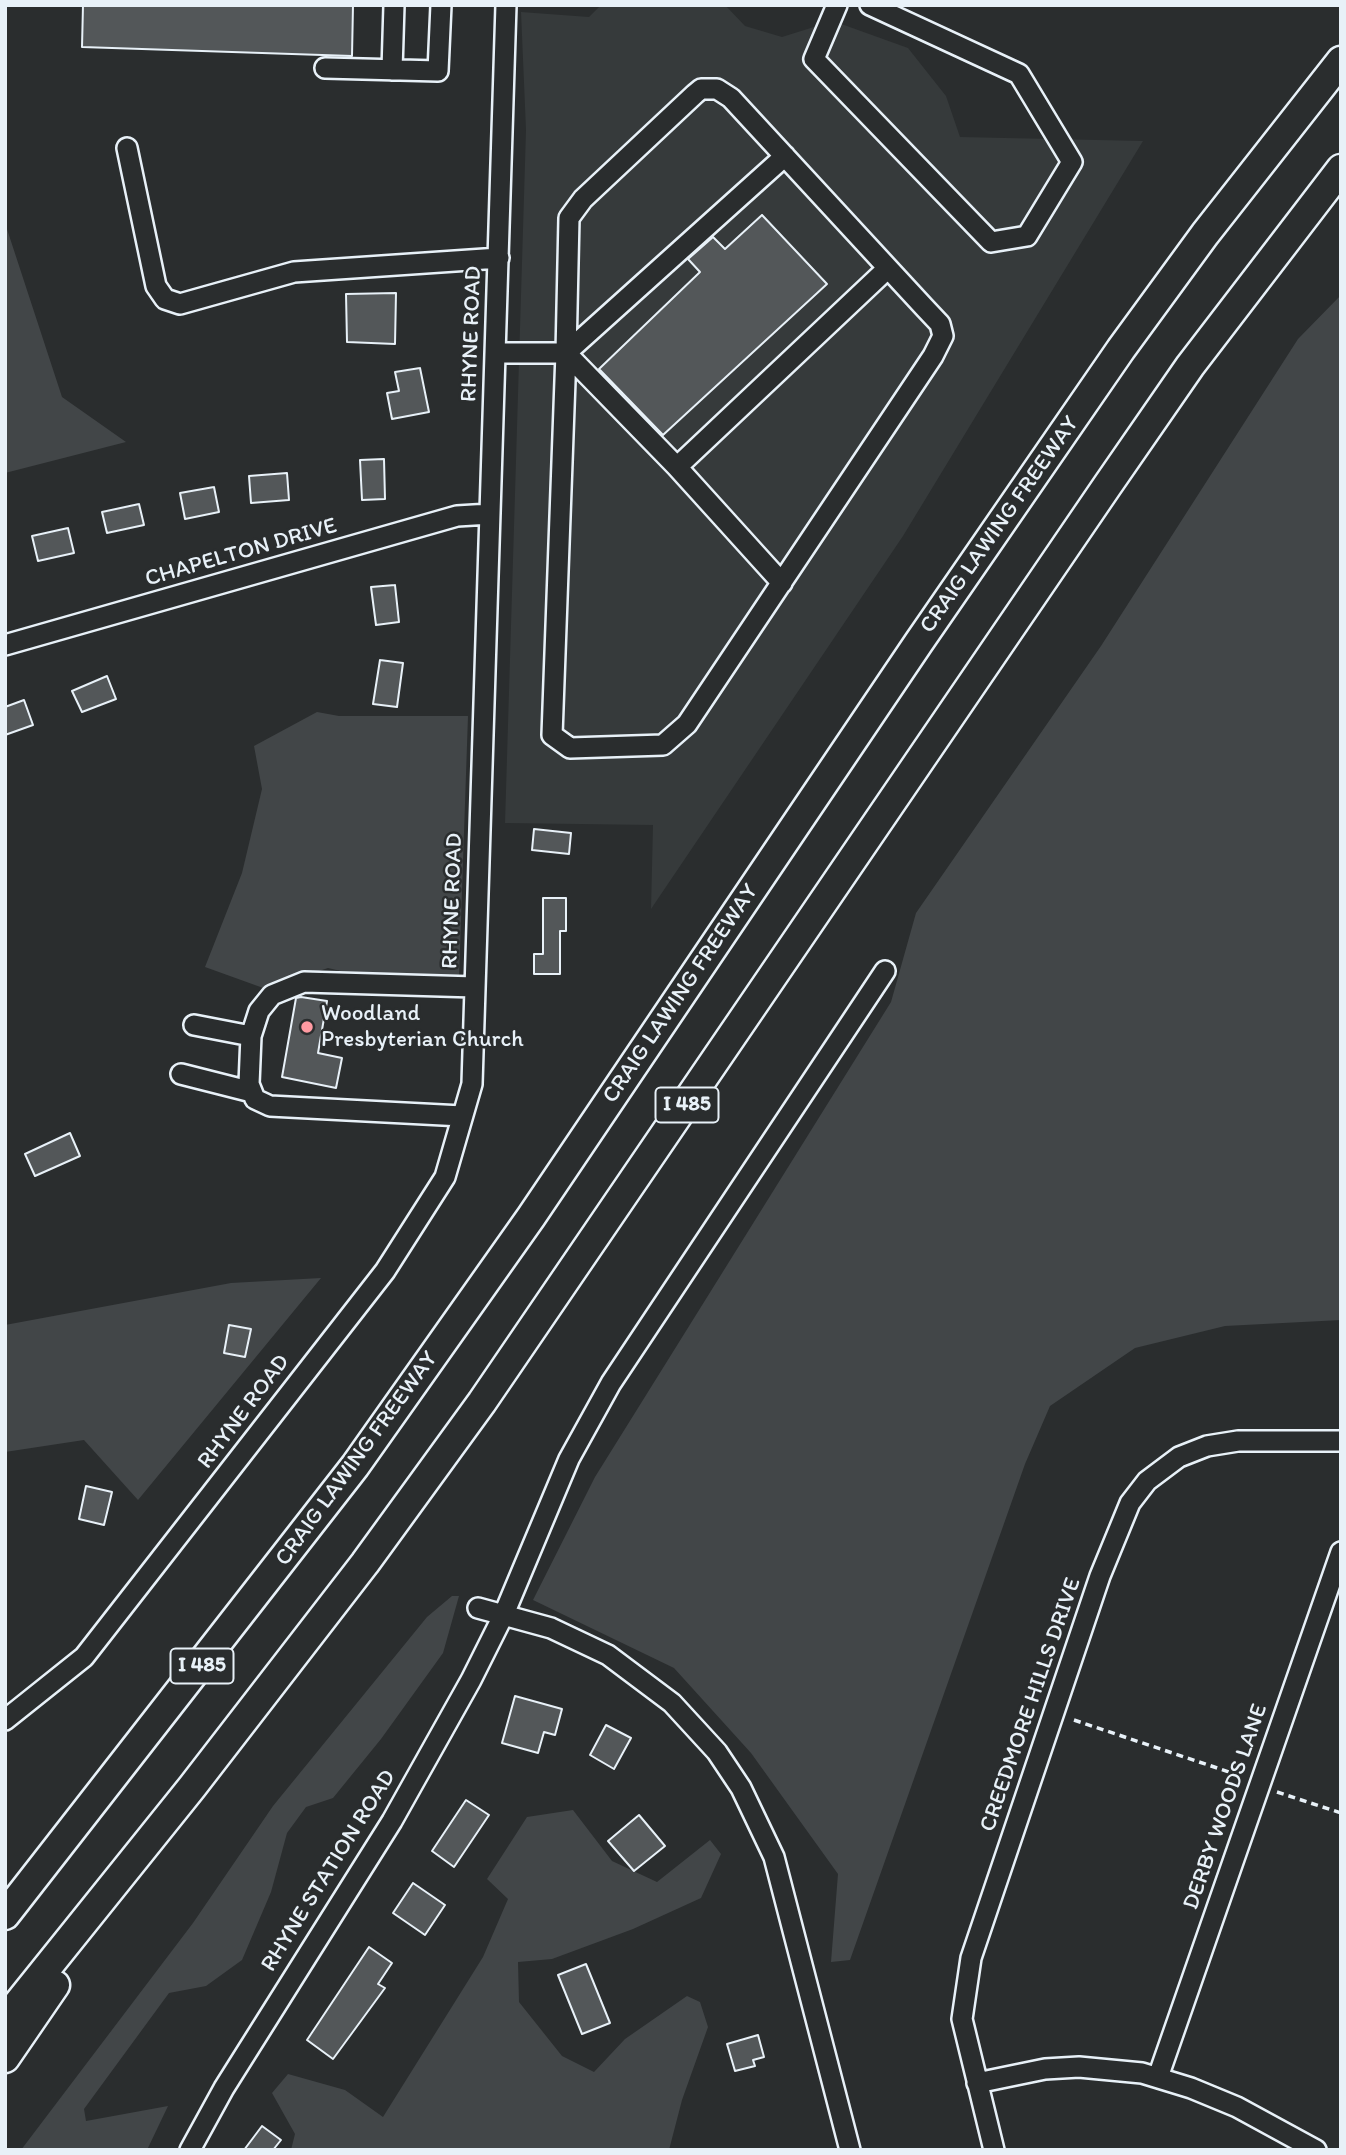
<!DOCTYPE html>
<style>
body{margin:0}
#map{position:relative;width:1346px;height:2155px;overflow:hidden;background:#2a2d2e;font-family:Itim,sans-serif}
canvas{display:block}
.frame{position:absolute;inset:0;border:7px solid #e8f1f8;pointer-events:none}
</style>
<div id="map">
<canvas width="1346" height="2155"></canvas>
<div class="frame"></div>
</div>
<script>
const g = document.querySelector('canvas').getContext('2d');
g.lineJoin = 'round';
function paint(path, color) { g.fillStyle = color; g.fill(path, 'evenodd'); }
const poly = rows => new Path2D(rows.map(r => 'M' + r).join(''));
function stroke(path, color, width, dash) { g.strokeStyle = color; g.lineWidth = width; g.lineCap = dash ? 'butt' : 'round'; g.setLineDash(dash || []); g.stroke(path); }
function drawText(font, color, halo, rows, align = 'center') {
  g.font = font + ' Itim,sans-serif'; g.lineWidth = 5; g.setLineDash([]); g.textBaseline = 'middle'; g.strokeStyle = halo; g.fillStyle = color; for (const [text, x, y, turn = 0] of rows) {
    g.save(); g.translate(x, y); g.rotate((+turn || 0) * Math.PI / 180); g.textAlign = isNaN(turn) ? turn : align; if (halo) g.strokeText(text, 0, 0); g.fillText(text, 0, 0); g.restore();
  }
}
paint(poly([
 [601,5,725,5,745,26,782,37,833,21,908,48,946,96,960,137,1143,141,903,536,651,909,653,825,505,823,526,130,521,12,589,17]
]), '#363a3b');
paint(poly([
 [5,223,62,397,126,442,5,473],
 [1341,295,1341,1320,1225,1326,1135,1348,1050,1406,1025,1464,850,1960,831,1962,838,1874,751,1753,674,1668,533,1600,595,1477,891,1002,916,913,1101,646,1298,339],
 [317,712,339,716,468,716,459,978,374,979,328,968,266,989,205,967,242,873,262,789,254,746],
 [321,1278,138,1500,84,1440,5,1452,5,1325,231,1283],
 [452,1596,459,1596,443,1653,381,1739,333,1798,306,1807,287,1833,271,1892,242,1960,206,1986,169,1993,84,2109,86,2121,168,2106,147,2150,21,2150,193,1923,273,1806,427,1617],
 [573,1810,612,1861,657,1882,710,1840,721,1854,701,1898,633,1929,552,1959,518,1962,519,2002,562,2056,594,2072,625,2039,687,1996,700,2002,708,2027,682,2100,669,2150,291,2150,295,2134,272,2093,288,2074,345,2090,383,2117,483,1957,508,1899,487,1879,527,1817]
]), '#424648');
const building = poly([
 [83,5,353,5,352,56,82,47,83,5],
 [762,215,827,284,663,435,599,369,700,272,688,259,713,237,725,249,762,215],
 [396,293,395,344,347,342,346,294,396,293],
 [420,368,429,412,392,419,387,393,399,391,395,372,420,368],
 [384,459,385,499,362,500,360,460,384,459],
 [287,473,289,500,251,503,249,476,287,473],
 [214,487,219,512,185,519,180,493,214,487],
 [139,504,144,525,107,533,102,512,139,504],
 [68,528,74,553,38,561,32,536,68,528],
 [395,585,399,622,376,625,371,587,395,585],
 [380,660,403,663,397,707,373,704,380,660],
 [107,676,116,699,82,712,72,691,107,676],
 [24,700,33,725,5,735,5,707,24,700],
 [534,829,571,833,569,854,532,850,534,829],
 [543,898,566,898,566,931,560,931,560,974,534,974,534,954,543,954,543,898],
 [301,997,327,1001,318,1053,342,1058,336,1088,282,1077,296,998,301,997],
 [70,1133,80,1156,35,1176,25,1154,70,1133],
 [229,1325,251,1329,245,1357,224,1353,229,1325],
 [86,1486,112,1492,104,1525,79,1519,86,1486],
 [515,1696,562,1709,555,1735,544,1732,538,1753,502,1743,515,1696],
 [606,1725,631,1738,614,1769,590,1755,606,1725],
 [466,1800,489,1815,454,1867,432,1851,466,1800],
 [639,1815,665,1846,634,1871,608,1841,639,1815],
 [413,1883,445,1905,425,1935,393,1913,413,1883],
 [369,1947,392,1963,378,1984,385,1988,333,2059,307,2040,369,1947],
 [586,1964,610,2023,582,2034,558,1975,586,1964],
 [758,2035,764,2057,753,2060,755,2066,735,2071,727,2044,758,2035],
 [262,2126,281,2140,273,2150,244,2150,262,2126]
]);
paint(building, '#535759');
stroke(building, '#e8f1f8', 2);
const minor = poly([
 [837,5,814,59,991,242,1027,236,1072,162,1019,74,870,5],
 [325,68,438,71,441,5],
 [392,70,394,5],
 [127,148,156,286,165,299,180,304,294,272,499,258],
 [496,353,566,353,785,156],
 [566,353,552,735,570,748,663,745,687,724,933,356,943,336,940,324,924,307,731,98,717,89,701,89,695,94,583,199,569,218,566,353,677,467,887,269],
 [677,467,782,583],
 [5,645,457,516,490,514],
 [194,1025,251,1036],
 [181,1074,252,1092],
 [462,1116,270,1106,255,1099,249,1084,251,1036,259,1011,272,995,304,982,475,987],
 [478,1608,551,1628,608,1655,672,1703,717,1752,741,1788,774,1857,850,2150],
 [5,1720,84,1657,385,1271,445,1177,472,1084,506,5],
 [1158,2077,1341,1552],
 [977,2083,1045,2069,1079,2067,1142,2073,1191,2088,1237,2107,1316,2150],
 [190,2150,224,2088,392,1821,471,1680,504,1614,569,1459,611,1383,885,971],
 [994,2150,962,2019,971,1958,1100,1576,1130,1503,1147,1481,1179,1457,1207,1446,1238,1441,1341,1441]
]);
const highway = poly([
 [5,1915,355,1466,531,1217,919,642,1121,349,1205,234,1341,61],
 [5,2020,192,1787,365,1563,482,1402,1107,486,1190,366,1341,169],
 [5,2058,55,1985]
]);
stroke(minor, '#e8f1f8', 24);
stroke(highway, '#e8f1f8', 33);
stroke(poly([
 [1074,1720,1241,1776],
 [1277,1792,1341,1813]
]), '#e8f1f8', 3.5, [7, 5]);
stroke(minor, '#2a2d2e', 19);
stroke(highway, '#2a2d2e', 28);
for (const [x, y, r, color] of [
 [307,1027,7,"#ff9aa2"]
]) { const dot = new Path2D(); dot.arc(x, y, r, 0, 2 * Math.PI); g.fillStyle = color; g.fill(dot); stroke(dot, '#2a2d2e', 2.5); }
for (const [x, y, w] of [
 [687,1105,63],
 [202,1666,63]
]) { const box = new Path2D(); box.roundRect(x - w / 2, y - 17.5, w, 35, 5); g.fillStyle = '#2a2d2e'; g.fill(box); stroke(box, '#e8f1f8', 2); }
drawText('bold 21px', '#e8f1f8', null, [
 ["I 485",687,1105],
 ["I 485",202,1666]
]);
drawText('23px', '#e8f1f8', '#2a2d2e', [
 ["RHYNE ROAD",472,334,-88],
 ["CRAIG LAWING FREEWAY",1000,525,-55],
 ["CHAPELTON DRIVE",241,553,-16],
 ["RHYNE ROAD",453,901,-88],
 ["CRAIG LAWING FREEWAY",681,994,-56],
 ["RHYNE ROAD",244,1412,-53],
 ["CRAIG LAWING FREEWAY",357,1459,-54],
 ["CREEDMORE HILLS DRIVE",1031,1705,-71],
 ["DERBY WOODS LANE",1226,1807,-71],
 ["RHYNE STATION ROAD",329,1871,-58]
]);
drawText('23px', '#e8f1f8', '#2a2d2e', [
 ["Woodland",321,1014],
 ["Presbyterian Church",321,1040]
], 'left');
</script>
